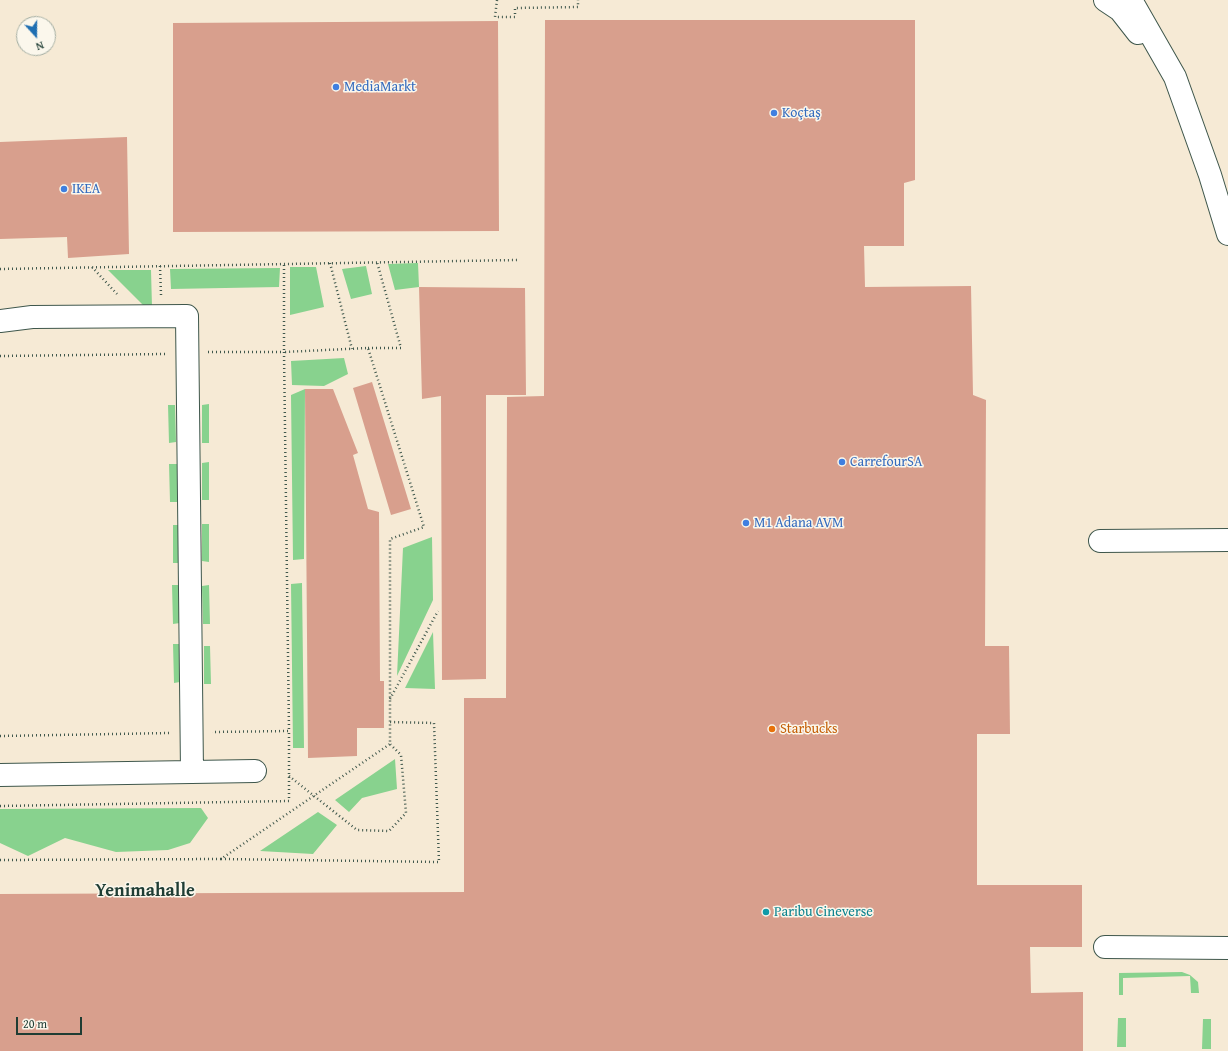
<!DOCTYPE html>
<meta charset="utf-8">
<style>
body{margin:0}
#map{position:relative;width:1228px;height:1051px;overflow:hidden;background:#f6ead5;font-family:"Gentium Book Plus",serif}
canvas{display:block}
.north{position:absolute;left:16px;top:16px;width:40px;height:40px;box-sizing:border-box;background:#fbf7ec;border:1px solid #a3ada2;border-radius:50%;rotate:159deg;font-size:11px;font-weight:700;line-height:16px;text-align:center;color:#1f3d34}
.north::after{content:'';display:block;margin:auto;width:14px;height:18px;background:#1f6fb2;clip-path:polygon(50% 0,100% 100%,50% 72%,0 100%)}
.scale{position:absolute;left:16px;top:1017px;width:66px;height:18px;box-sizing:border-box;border:2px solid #1f3d34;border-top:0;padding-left:5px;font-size:12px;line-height:14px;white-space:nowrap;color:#1f3d34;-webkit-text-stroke:3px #fbf7ec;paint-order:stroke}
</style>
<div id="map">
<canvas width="1228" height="1051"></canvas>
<div class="north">N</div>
<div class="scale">20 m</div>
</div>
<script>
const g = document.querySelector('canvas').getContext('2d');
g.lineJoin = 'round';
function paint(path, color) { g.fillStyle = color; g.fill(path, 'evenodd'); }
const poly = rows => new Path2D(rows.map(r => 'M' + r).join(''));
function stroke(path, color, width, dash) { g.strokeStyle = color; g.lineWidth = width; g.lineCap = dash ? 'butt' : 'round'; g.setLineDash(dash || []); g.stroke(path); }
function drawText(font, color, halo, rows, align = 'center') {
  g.font = font + ' "Gentium Book Plus",serif'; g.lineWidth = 3; g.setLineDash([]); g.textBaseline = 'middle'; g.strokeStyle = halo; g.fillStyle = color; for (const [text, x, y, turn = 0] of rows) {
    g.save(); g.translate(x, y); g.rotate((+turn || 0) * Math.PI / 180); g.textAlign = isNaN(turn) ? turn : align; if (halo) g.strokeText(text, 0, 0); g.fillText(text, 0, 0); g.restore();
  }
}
paint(poly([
 [418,263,419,287,395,290,388,264],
 [366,266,372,294,351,299,342,269],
 [290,267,316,267,324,307,290,315],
 [280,268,279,287,171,289,170,269],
 [108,270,151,270,152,307,145,307],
 [344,358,348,374,324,386,292,385,291,361],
 [305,389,304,559,293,560,291,395],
 [209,404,209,443,202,443,202,405],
 [168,405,175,405,176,442,169,443],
 [209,462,209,500,202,500,202,463],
 [169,464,177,464,177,502,170,502],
 [202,524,209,524,209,562,202,561],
 [173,525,180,525,180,563,173,563],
 [432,537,433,600,397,676,403,548],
 [302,583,304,748,293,748,291,584],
 [172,585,179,585,180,623,173,624],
 [209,585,210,624,203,624,202,586],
 [433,632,435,689,405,688],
 [173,644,180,644,180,682,174,683],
 [204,646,210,646,211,684,204,684],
 [395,759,397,789,362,798,349,812,335,800],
 [201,808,208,818,190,843,168,850,116,852,65,838,28,856,0,843,0,809],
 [318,812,337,825,313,854,260,851],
 [1182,972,1190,975,1198,982,1199,993,1191,993,1190,976,1123,978,1123,995,1119,995,1119,973],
 [1118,1018,1126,1018,1126,1047,1117,1047],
 [1203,1019,1211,1019,1211,1049,1202,1049]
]), '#88d28e');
paint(poly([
 [545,20,915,20,915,180,904,183,904,246,864,246,865,287,971,286,973,395,986,400,985,646,1009,646,1010,734,977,734,977,885,1082,885,1082,947,1030,947,1031,993,1083,992,1083,1051,0,1051,0,894,464,892,464,698,506,698,507,397,544,396],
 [498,21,499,231,173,232,173,23],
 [127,137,129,254,68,258,67,237,0,239,0,142],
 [419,287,525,288,526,395,486,395,486,679,442,680,441,396,422,399],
 [372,382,411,509,391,515,353,388],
 [305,389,333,389,358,453,353,455,368,509,379,512,380,681,384,681,384,728,357,728,357,756,308,758]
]), '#d89f8d');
const secondary = poly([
 [1105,0,1120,10,1138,33],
 [1131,0,1175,77,1210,175,1228,234],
 [0,321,32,317,187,316,192,772],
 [1100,541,1228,540],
 [0,775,255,771],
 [1105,947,1228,948]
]);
stroke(secondary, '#3f574c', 24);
stroke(poly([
 [497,0,495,17,515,17,515,8,578,7,578,0],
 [330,263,352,349],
 [160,266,161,295],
 [92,267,117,294],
 [0,269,517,260],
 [368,348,401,348,377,262],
 [208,352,284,352,289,731,212,732],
 [0,356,166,354],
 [390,699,438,611],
 [0,736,170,733],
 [289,776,357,830,389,831,406,813,401,755,390,744],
 [0,806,289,801,289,731],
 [221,859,439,862,434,723,389,722],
 [0,860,221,859,390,744,390,539,424,527,368,348,284,352,284,264]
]), '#3f574c', 2.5, [1, 3]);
stroke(secondary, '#fff', 22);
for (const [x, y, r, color] of [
 [336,87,4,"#3f7fe0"],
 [774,113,4,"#3f7fe0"],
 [64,189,4,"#3f7fe0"],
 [842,462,4,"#3f7fe0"],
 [746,523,4,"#3f7fe0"],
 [772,729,4,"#e8710a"],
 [766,912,4,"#0f9aa8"]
]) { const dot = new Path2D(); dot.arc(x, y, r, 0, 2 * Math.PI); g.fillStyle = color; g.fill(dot); stroke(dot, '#fbf7ec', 1.5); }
drawText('14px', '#366cbe', '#fbf7ec', [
 ["MediaMarkt",344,87],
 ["Koçtaş",782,113],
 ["IKEA",72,189],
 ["CarrefourSA",850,462],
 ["M1 Adana AVM",754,523]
], 'left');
drawText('14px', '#c56008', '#fbf7ec', [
 ["Starbucks",780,729]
], 'left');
drawText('14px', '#0d838f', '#fbf7ec', [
 ["Paribu Cineverse",774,912]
], 'left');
drawText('bold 18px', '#1f3d34', '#fbf7ec', [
 ["Yenimahalle",145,891]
]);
</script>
